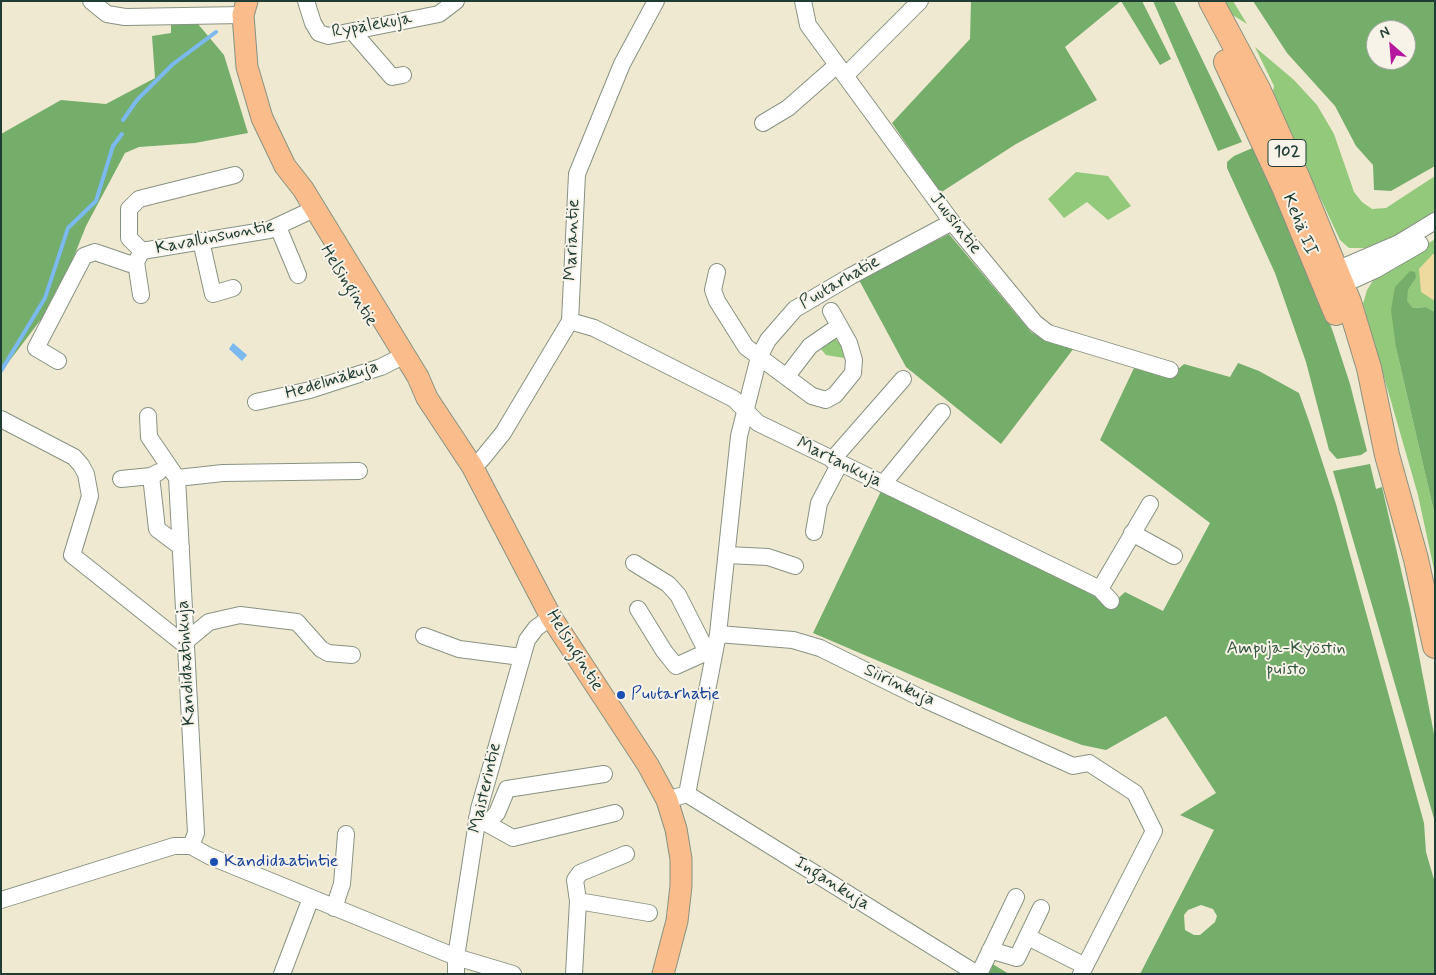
<!DOCTYPE html>
<meta charset="utf-8">
<style>
body{margin:0}
#map{position:relative;width:1436px;height:975px;overflow:hidden;background:#efe9d1;font-family:Mynerve,sans-serif}
canvas{display:block}
.frame{position:absolute;inset:0;border:2px solid #1f3d34;pointer-events:none}
.north{position:absolute;left:1366px;top:20px;width:50px;height:50px;box-sizing:border-box;background:#f7f3e8;border:1px solid #a1aaa0;border-radius:50%;rotate:333deg;font-size:14px;font-weight:700;line-height:20px;text-align:center;color:#1f3d34}
.north::after{content:'';display:block;margin:auto;width:18px;height:22px;background:#b5179e;clip-path:polygon(50% 0,100% 100%,50% 72%,0 100%)}
</style>
<div id="map">
<canvas width="1436" height="975"></canvas>
<div class="frame"></div>
<div class="north">N</div>
</div>
<script>
const g = document.querySelector('canvas').getContext('2d');
g.lineJoin = 'round';
function paint(path, color) { g.fillStyle = color; g.fill(path, 'evenodd'); }
const poly = rows => new Path2D(rows.map(r => 'M' + r).join(''));
function stroke(path, color, width, dash) { g.strokeStyle = color; g.lineWidth = width; g.lineCap = dash ? 'butt' : 'round'; g.setLineDash(dash || []); g.stroke(path); }
function drawText(font, color, halo, rows, align = 'center') {
  g.font = font + ' Mynerve,sans-serif'; g.lineWidth = 4; g.setLineDash([]); g.textBaseline = 'middle'; g.strokeStyle = halo; g.fillStyle = color; for (const [text, x, y, turn = 0] of rows) {
    g.save(); g.translate(x, y); g.rotate((+turn || 0) * Math.PI / 180); g.textAlign = isNaN(turn) ? turn : align; if (halo) g.strokeText(text, 0, 0); g.fillText(text, 0, 0); g.restore();
  }
}
paint(poly([
 [1223,1,1233,1,1247,24,1231,14],
 [1255,47,1294,80,1317,105,1334,134,1354,192,1362,202,1372,209,1386,208,1435,176,1435,212,1397,237,1371,248,1349,248,1340,240,1297,148,1273,91,1274,86],
 [1076,172,1108,176,1131,206,1108,220,1087,202,1064,218,1048,199],
 [1435,239,1435,254,1419,269,1435,301,1435,312,1426,307,1413,308,1406,301,1408,290,1416,278,1410,271,1396,348,1435,516,1435,574,1418,495,1363,304,1367,290,1374,279],
 [835,338,843,348,844,358,826,355,820,348]
]), '#92c97b');
paint(poly([
 [971,1,1142,1,1171,59,1160,65,1121,1,1065,47,1097,100,1016,144,940,193,892,123,970,39],
 [1153,1,1174,1,1242,142,1218,151],
 [1253,1,1435,1,1435,166,1391,191,1374,190,1373,165,1356,146,1335,106,1287,53],
 [1376,30,1406,30,1406,60,1376,60],
 [171,23,198,24,224,55,248,133,195,143,139,147,125,153,86,226,58,297,1,372,1,134,61,100,106,104,155,78,152,36,171,33],
 [1257,146,1316,286,1333,332,1350,384,1367,451,1361,455,1337,459,1329,450,1306,362,1275,273,1227,168,1227,162,1234,156],
 [949,234,1031,332,1046,341,1074,348,1001,444,906,367,859,280],
 [1410,271,1415,272,1416,278,1408,290,1407,301,1413,308,1426,307,1435,312,1435,516,1396,348,1391,310,1395,287],
 [1238,363,1259,371,1299,393,1310,424,1336,504,1424,823,1426,852,1435,883,1435,974,1140,974,1214,830,1180,815,1216,793,1166,716,1106,750,1082,745,1019,721,813,633,882,489,1092,593,1108,608,1125,592,1163,611,1210,523,1100,440,1134,368,1168,378,1184,364,1230,377],
 [1201,905,1213,909,1217,916,1215,922,1200,935,1194,935,1185,930,1184,915,1188,910],
 [1370,464,1376,489,1382,487,1410,609,1435,739,1435,822,1333,471],
 [991,963,1009,974,985,974]
]), '#75ad6b');
paint(poly([
 [1433,254,1435,254,1435,301,1421,292,1419,269]
]), '#eeda9e');
paint(poly([
 [233,343,247,355,242,361,229,349]
]), '#7bb9ee');
stroke(poly([
 [123,120,137,100,173,64,216,32],
 [1,371,45,298,68,228,96,201,113,146,122,134]
]), '#7bb9ee', 4);
const minor = poly([
 [91,1,107,14,125,17,243,15],
 [306,1,313,23,319,33,328,36,439,14,456,1],
 [803,1,808,25,952,222,1035,323,1048,333,1170,370],
 [353,32,392,77,403,75],
 [845,76,920,1],
 [763,123,788,108,837,65],
 [278,227,298,275],
 [201,241,213,294,233,288],
 [142,251,269,230,314,209],
 [142,251,129,238,129,209,139,199,235,175],
 [136,262,141,295],
 [717,272,713,290,717,301,746,347,812,396,826,400,835,395,853,373,854,360,849,343,831,311],
 [1328,277,1336,270,1399,243,1435,221],
 [1332,284,1342,285,1375,270,1420,244],
 [570,321,594,328,734,399,758,423,1100,589,1111,601],
 [58,361,36,348,84,256,95,252,130,264,136,262,142,251],
 [787,376,810,346,839,326],
 [256,402,310,390,381,367,405,355],
 [148,416,149,437,177,478],
 [1,419,74,457,81,465,86,474,90,496,72,555,185,645],
 [832,460,903,379],
 [472,466,481,460,503,433,570,321,577,174,622,64,656,1],
 [151,476,157,529,181,547],
 [177,478,196,833,191,846],
 [177,478,223,473,359,471],
 [121,479,151,476,159,472],
 [883,484,942,412],
 [814,532,819,503,840,463],
 [1132,533,1174,556],
 [727,555,768,557,795,566],
 [634,563,668,584,678,595,707,652,713,656],
 [1100,589,1150,504],
 [638,609,664,651,676,666,707,652],
 [718,634,793,640,820,648,919,697,1073,766,1089,763,1135,793,1154,831,1081,974],
 [424,636,459,649,521,657],
 [186,641,209,622,240,615,297,622,321,649,328,653,352,655],
 [687,794,977,974],
 [667,800,687,794,718,634,739,436,759,357,768,340,795,309,851,276,952,222],
 [477,818,513,838,615,813],
 [488,823,497,813,507,789,604,774],
 [1,900,174,846,191,846,209,856,456,957,513,974],
 [578,901,649,913],
 [334,908,342,884,346,834],
 [1028,937,1085,966],
 [990,950,1017,958,1041,908],
 [282,974,311,898],
 [456,974,456,957,479,809,527,640,536,628,551,617],
 [574,974,578,901,575,880,580,873,626,854],
 [979,974,1016,897]
]);
const major = poly([
 [247,1,243,15,247,67,262,118,285,166,303,189,418,377,427,398,472,466,551,617,648,765,667,800,676,829,681,859,681,886,677,921,663,974]
]);
const highway = poly([
 [1211,1,1258,89,1299,181,1349,302,1369,368,1387,455,1416,559,1435,646],
 [1226,62,1284,187,1336,313]
]);
stroke(minor, '#879382', 18);
stroke(major, '#879382', 23);
stroke(highway, '#879382', 26);
stroke(minor, '#fff', 16);
stroke(major, '#fabc8b', 21);
stroke(highway, '#fabc8b', 24);
for (const [x, y, r, color] of [
 [621,695,5,"#1a4fb4"],
 [214,862,5,"#1a4fb4"]
]) { const dot = new Path2D(); dot.arc(x, y, r, 0, 2 * Math.PI); g.fillStyle = color; g.fill(dot); stroke(dot, '#f7f3e8', 2); }
for (const [x, y, w] of [
 [1287,153,38]
]) { const box = new Path2D(); box.roundRect(x - w / 2, y - 13.5, w, 27, 4); g.fillStyle = '#f7f3e8'; g.fill(box); stroke(box, '#1f3d34', 1); }
drawText('bold 16px', '#1f3d34', null, [
 ["102",1287,153]
]);
drawText('18px', '#1f3d34', '#f7f3e8', [
 ["Rypälekuja",372,26,-10],
 ["Juusintie",955,224,52],
 ["Kehä II",1299,225,68],
 ["Kavallinsuontie",215,238,-11],
 ["Mariantie",573,240,-88],
 ["Puutarhatie",840,283,-30],
 ["Helsingintie",348,286,58],
 ["Hedelmäkuja",332,381,-17],
 ["Martankuja",839,463,26],
 ["Helsingintie",574,651,58],
 ["Kandidaatinkuja",187,663,-93],
 ["Siirinkuja",899,686,25],
 ["Maisterintie",486,788,-77],
 ["Ingankuja",832,884,32]
]);
drawText('18px', '#365942', '#f7f3e8', [
 ["Ampuja-Kyöstin",1286,649],
 ["puisto",1286,670]
]);
drawText('18px', '#164399', '#f7f3e8', [
 ["Puutarhatie",631,695],
 ["Kandidaatintie",224,862]
], 'left');
</script>
